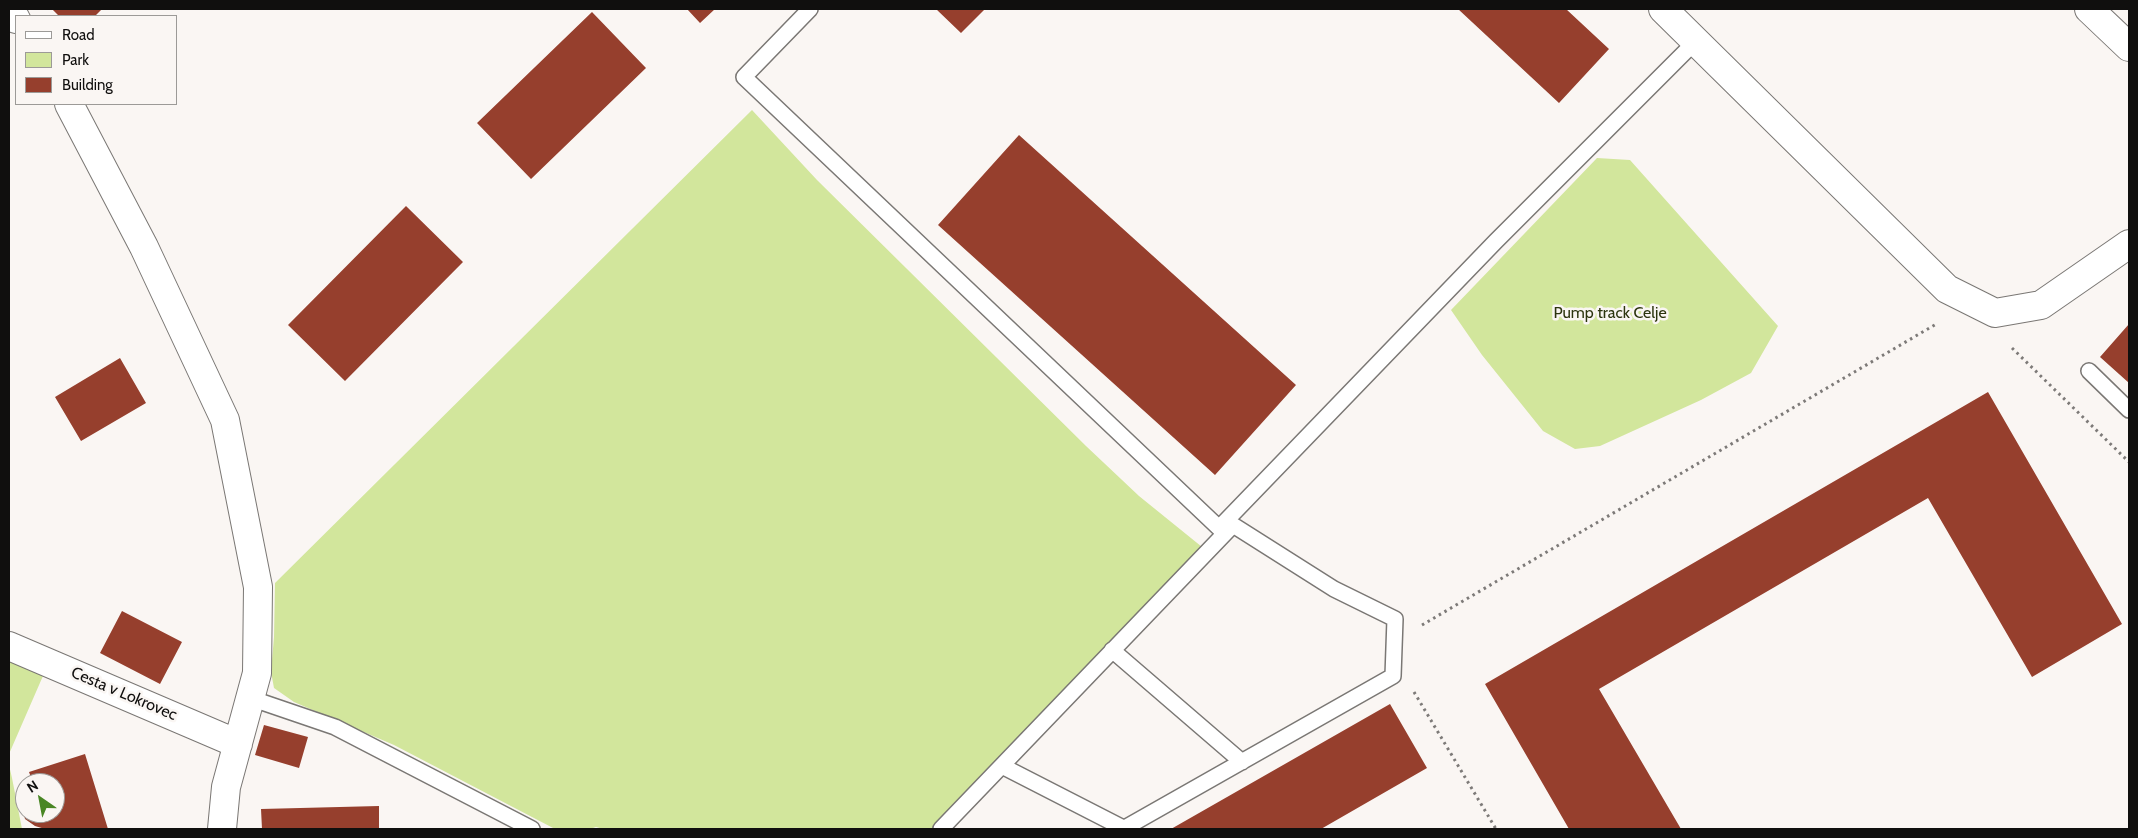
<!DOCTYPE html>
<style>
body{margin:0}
#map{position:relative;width:2138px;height:838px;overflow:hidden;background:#faf6f3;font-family:Cabin,sans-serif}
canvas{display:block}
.frame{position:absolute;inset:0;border:10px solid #100f0e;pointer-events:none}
.legend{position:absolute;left:15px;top:15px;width:162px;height:90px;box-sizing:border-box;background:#faf6f3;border:1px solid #9c9a97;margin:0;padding:6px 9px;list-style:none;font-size:15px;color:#100f0e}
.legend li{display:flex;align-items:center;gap:10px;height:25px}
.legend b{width:25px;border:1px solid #9c9a97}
.north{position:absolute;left:15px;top:773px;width:50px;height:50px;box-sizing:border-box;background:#faf6f3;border:1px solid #9c9a97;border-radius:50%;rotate:327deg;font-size:14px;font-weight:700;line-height:20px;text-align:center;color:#100f0e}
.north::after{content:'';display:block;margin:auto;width:18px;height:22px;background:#498624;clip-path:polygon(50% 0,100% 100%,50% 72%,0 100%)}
</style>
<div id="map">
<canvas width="2138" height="838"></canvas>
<div class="frame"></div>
<ul class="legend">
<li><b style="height:6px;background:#fff"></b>Road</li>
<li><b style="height:14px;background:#d2e69c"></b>Park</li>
<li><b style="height:14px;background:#963f2d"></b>Building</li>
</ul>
<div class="north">N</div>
</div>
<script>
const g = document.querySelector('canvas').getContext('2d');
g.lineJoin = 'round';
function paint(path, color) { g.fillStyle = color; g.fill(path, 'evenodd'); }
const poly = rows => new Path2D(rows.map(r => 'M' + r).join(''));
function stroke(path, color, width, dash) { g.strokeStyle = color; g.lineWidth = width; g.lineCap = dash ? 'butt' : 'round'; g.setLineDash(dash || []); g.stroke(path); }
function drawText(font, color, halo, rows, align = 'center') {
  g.font = font + ' Cabin,sans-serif'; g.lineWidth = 5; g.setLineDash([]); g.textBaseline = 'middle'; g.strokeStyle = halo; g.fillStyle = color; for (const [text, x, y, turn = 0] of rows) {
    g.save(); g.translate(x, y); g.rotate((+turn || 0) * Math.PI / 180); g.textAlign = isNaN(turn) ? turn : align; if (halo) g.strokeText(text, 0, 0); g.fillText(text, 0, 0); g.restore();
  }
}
paint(poly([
 [752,110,817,180,1086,446,1139,496,1207,551,941,829,603,829,596,827,590,829,555,829,394,745,294,702,274,688,271,672,274,637,275,583],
 [1597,158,1630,160,1778,326,1751,373,1701,400,1600,446,1575,449,1543,431,1482,355,1451,310],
 [9,654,46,669,9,754],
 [9,765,12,778,22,829,9,829]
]), '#d2e69c');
paint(poly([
 [52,9,102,9,95,16,59,16],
 [687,9,715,9,700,23],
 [936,9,985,9,961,33],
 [1458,9,1566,9,1609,49,1559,103],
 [592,12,646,68,531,179,477,123],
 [1019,135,1296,385,1215,475,938,225],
 [406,206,463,262,345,381,288,325],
 [2129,324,2129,383,2100,357],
 [120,358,146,403,81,441,55,397],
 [1988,392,2122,624,2032,677,1928,498,1599,689,1681,829,1569,829,1485,684],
 [122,611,182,642,160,684,100,653],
 [1390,704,1427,768,1321,829,1171,829],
 [264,725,308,737,299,768,255,755],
 [85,754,108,829,45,829,35,826,25,819,22,806,25,802,25,813,55,813,55,783,33,783,29,772],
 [379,806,379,829,262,829,261,809]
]), '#963f2d');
const service = poly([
 [810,9,744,77,1219,528,1496,241,1696,41],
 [2089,371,2129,410],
 [1112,650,1242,762],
 [250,698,335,727,532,829],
 [1002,766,1125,829],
 [941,829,1233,525,1334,589,1395,619,1393,676,1123,829]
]);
const minor = poly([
 [9,9,16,19],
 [1663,9,1947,289,1995,313,2041,305,2129,244],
 [69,104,144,247,225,420,258,587,257,673,226,787,222,829],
 [9,646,238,744]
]);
const tertiary = poly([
 [2089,9,2129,47]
]);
stroke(service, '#7a7774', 18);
stroke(minor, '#7a7774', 30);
stroke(tertiary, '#7a7774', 30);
stroke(poly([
 [2012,348,2129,462],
 [1422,625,1938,323],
 [1414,692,1496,829]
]), '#7d7a78', 3, [2.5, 4]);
stroke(service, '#fff', 15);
stroke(minor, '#fff', 28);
stroke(tertiary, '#fff', 28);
drawText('16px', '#2c350e', '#faf6f3', [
 ["Pump track Celje",1610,313]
]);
drawText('16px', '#100f0e', '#faf6f3', [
 ["Cesta v Lokrovec",124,694,23]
]);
</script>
